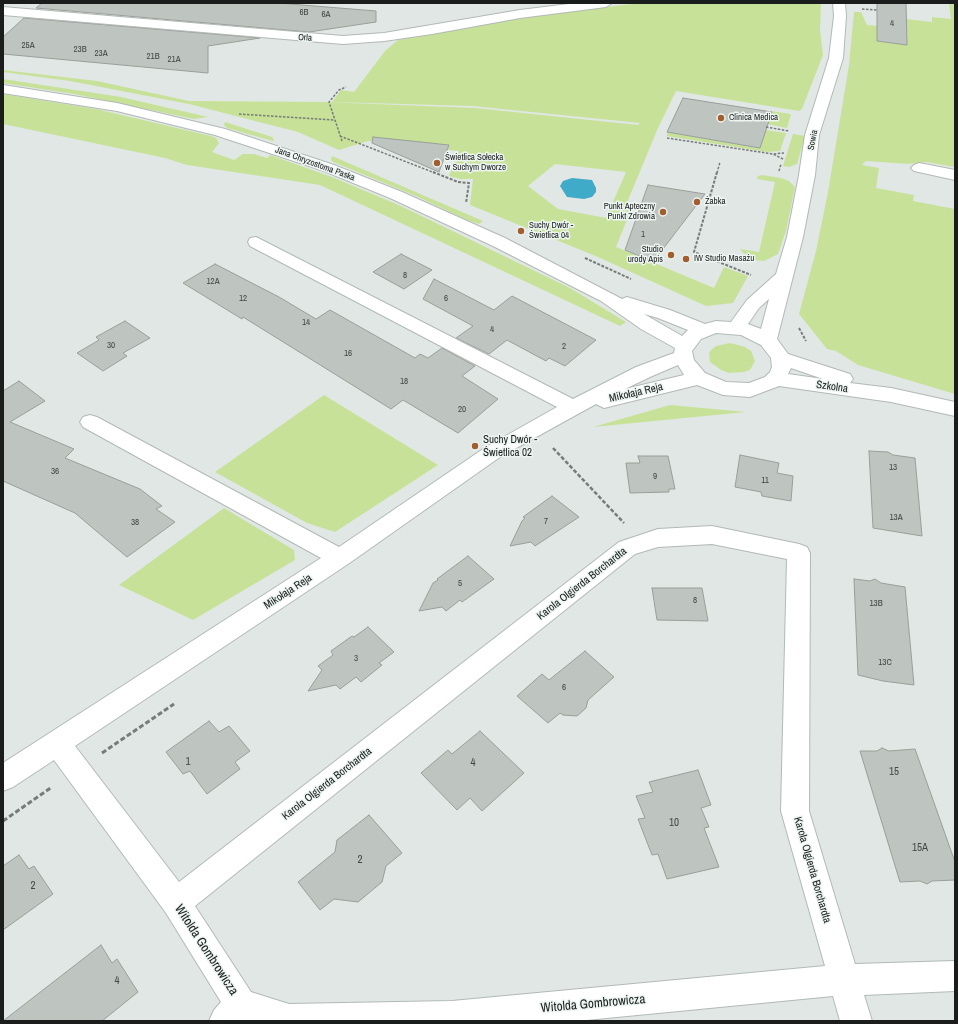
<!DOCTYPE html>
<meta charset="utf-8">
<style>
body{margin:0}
#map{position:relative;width:958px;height:1024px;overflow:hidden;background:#e0e7e5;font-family:"Archivo Narrow",sans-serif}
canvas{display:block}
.frame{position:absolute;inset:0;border:4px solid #1a1d1c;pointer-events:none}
</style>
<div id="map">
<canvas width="958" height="1024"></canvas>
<div class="frame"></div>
</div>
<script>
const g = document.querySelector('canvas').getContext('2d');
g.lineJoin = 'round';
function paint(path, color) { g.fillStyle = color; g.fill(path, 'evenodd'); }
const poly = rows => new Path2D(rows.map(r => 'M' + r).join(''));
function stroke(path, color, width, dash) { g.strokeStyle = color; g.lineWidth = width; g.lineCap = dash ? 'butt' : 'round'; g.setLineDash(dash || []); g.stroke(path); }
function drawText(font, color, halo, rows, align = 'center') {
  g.font = font + ' "Archivo Narrow",sans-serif'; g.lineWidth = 3; g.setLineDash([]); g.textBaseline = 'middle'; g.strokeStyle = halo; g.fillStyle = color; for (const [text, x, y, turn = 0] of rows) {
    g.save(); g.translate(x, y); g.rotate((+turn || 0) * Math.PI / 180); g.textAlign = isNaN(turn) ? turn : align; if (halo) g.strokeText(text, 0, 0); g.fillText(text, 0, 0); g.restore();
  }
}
paint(poly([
 [642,3,821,3,820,30,823,55,802,109,799,111,676,91,658,128,626,205,632,207,616,247,714,288,724,267,748,276,733,303,706,306,598,257,470,205,473,179,460,179,449,176,459,151,448,150,449,145,409,141,407,145,368,141,339,150,298,132,189,104,70,81,3,72,3,70,97,81,189,101,327,102,475,108,638,125,640,123,472,106,332,102,341,90,354,92,385,51,398,40,542,14],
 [555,164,626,172,606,218,558,209,528,186],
 [949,3,955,3,955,167,926,162,908,164,866,161,862,165,879,168,876,188,914,195,913,201,955,209,955,394,858,365,836,351,827,349,799,314,816,251,828,192,849,65,854,12,861,12,867,25,878,26,877,41,907,45,906,19,932,22,932,17,951,19],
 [3,79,121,97,208,117,194,119,74,94,3,83],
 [3,94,96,109,211,136,216,138,219,143,212,152,234,160,243,154,254,154,267,158,270,155,332,177,401,206,570,288,626,322,620,326,320,185,187,165,165,158,3,124],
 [771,111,791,114,787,128,767,124],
 [225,122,272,137,274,140,273,141,227,128,224,125],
 [765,130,786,133,780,151,767,152,667,136,667,132,759,148],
 [793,134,805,136,797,164,789,167,783,166],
 [332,156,483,221,479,224,467,220,416,196,333,162,331,160],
 [762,175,781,178,789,181,795,187,786,231,778,254,764,261,754,260,742,252,740,249,759,252,775,182,757,179,758,176],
 [730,343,745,347,751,351,755,361,750,370,744,372,729,373,721,370,710,362,709,353,712,349,716,346],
 [324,395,438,465,335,532,307,523,215,472],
 [670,405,746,412,593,427],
 [224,508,294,550,295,560,193,620,119,585]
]), '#c7e298');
paint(poly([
 [572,178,592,180,596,188,596,192,592,197,584,199,567,197,560,186,563,181]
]), '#40aac9');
const building = poly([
 [42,3,278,3,376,11,376,22,309,32,36,8,42,3],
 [877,3,906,3,907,45,877,41,877,3],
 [24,18,260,38,208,46,208,73,3,54,3,37,24,18],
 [683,98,772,112,760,148,667,132,683,98],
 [373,137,449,145,439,172,372,143,373,137],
 [648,185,705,194,653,262,625,250,648,185],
 [401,254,432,270,404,289,373,272,401,254],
 [215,264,279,297,316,319,330,310,415,358,420,354,428,358,442,348,475,366,462,376,498,399,458,433,403,400,391,409,243,317,242,319,183,283,215,264],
 [434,279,494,310,512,296,596,340,565,366,549,358,546,361,507,340,489,354,456,338,473,326,423,299,434,279],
 [125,321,150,338,123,353,127,356,103,371,77,353,99,340,96,337,125,321],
 [19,381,45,401,10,422,74,449,65,458,140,489,162,506,156,509,175,522,127,557,75,513,3,481,3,391,19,381],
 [869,451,888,452,893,455,915,458,922,536,873,528,869,451],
 [740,455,779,463,777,473,793,476,791,501,762,496,761,492,735,487,740,455],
 [638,456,668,456,675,489,669,489,669,492,630,493,626,463,640,463,638,456],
 [552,496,579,517,535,546,531,542,510,546,522,521,525,518,523,517,552,496],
 [468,556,494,579,462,602,460,600,446,611,442,607,419,611,433,583,438,580,437,579,468,556],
 [854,579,870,581,875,579,881,583,905,587,914,685,883,681,858,675,854,579],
 [652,588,702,588,708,621,657,620,652,588],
 [368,627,394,652,379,663,382,665,361,682,356,677,340,689,336,685,308,691,322,670,318,666,333,655,331,651,352,636,354,637,368,627],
 [585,651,614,677,588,700,586,708,577,716,563,715,560,713,548,723,517,696,542,674,549,680,585,651],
 [209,721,219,732,229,726,250,751,235,762,240,769,207,794,190,771,183,774,166,752,209,721],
 [480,731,524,773,482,811,470,798,457,810,421,773,448,750,452,754,480,731],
 [882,748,889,751,915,749,955,862,955,880,932,881,927,884,920,881,900,882,860,751,877,751,882,748],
 [698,770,711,805,701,808,709,827,704,828,719,867,667,879,658,854,652,855,638,819,645,818,636,796,653,792,649,782,698,770],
 [369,815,402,853,386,866,382,882,358,902,334,899,320,910,298,882,335,852,337,840,369,815],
 [19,855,29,869,34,866,53,894,3,930,3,866,19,855],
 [101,945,112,963,117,959,138,992,102,1021,3,1021,101,945]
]);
paint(building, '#bec4bf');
stroke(building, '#999e99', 1);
const minor = poly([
 [577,3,612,3,606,7,520,18,432,34,384,41,343,44,3,15,3,7,343,36,384,33,520,10,577,3],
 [833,3,845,3,846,16,843,58,819,135,815,175,803,237,777,339,788,354,850,374,853,379,850,383,891,388,955,402,955,416,891,402,779,386,750,397,723,395,697,385,604,408,596,404,500,457,348,564,75,746,179,882,619,542,658,529,712,526,799,544,807,547,810,553,809,811,855,964,955,961,955,991,864,995,872,1021,840,1021,833,996,576,1021,209,1021,214,1010,221,1002,166,913,54,760,13,787,3,791,3,763,321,558,83,427,80,422,83,417,90,415,97,417,339,547,486,447,557,407,250,246,248,242,250,238,256,237,573,399,636,367,674,353,675,348,641,329,601,301,493,246,390,198,324,171,215,135,186,128,117,111,3,93,3,85,117,103,225,129,334,165,402,192,505,238,622,299,627,297,670,310,705,324,716,321,731,322,747,300,776,274,787,237,799,175,805,135,829,58,834,16,833,3],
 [769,299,761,329,748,324,759,308,769,299],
 [644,314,658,318,688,330,682,336,644,314],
 [716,333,741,335,761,345,771,358,772,367,770,372,765,377,749,383,726,382,705,373,694,360,692,351,701,339,716,333],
 [678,365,684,375,625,389,650,377,678,365],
 [791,368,823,379,788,374,791,368],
 [712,544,787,559,781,811,825,966,452,1001,289,1004,251,992,195,906,635,554,658,547,712,544],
 [919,163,955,170,955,180,914,171,911,168,914,165,919,163]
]);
stroke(minor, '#b2b9b6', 2);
stroke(poly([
 [862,9,877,10],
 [239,114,334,120],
 [766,127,789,131],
 [340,136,435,173],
 [667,138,773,154],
 [342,141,329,102,339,90,346,87],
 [783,159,773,154,784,153],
 [779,171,781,164],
 [717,173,720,162]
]), '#777b7a', 1.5, [2.5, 1.5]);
stroke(poly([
 [433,172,458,182,469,183,466,203],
 [717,172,694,252,751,275],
 [585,258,631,279],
 [799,328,806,341]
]), '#777b7a', 2, [3, 1.5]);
stroke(poly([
 [553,448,624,523]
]), '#777b7a', 2.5, [4, 2]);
stroke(poly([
 [102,753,174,704],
 [3,821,52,787]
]), '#777b7a', 3, [5, 2.5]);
paint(minor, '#fff');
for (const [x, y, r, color] of [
 [721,118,4,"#a25e2f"],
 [437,163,4,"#a25e2f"],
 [697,202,4,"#a25e2f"],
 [663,212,4,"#a25e2f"],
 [521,231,4,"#a25e2f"],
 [671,255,4,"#a25e2f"],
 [686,259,4,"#a25e2f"],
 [475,446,4,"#a25e2f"]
]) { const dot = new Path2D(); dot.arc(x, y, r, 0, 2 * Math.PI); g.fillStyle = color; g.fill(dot); stroke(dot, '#edf5f2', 1.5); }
drawText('9px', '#434745', null, [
 ["6B",304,13],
 ["6A",326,15],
 ["4",892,24],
 ["25A",28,46],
 ["23B",80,50],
 ["23A",101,54],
 ["21B",153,57],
 ["21A",174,60],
 ["1",643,235],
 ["8",405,276],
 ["12A",213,282],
 ["12",243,299],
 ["6",446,299],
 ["14",306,323],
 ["4",492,330],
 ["30",111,346],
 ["2",564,347],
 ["16",348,354],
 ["18",404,382],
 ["20",462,410],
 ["13",893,468],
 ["36",55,472],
 ["9",655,477],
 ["11",765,481],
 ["13A",896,518],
 ["7",546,522],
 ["38",135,523],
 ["5",460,584],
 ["8",695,601],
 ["13B",876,604],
 ["3",356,659],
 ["13C",885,663],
 ["6",564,688]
]);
drawText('9px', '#1a1d1c', '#edf5f2', [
 ["Orla",305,38,4],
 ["Sowia",813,140,-79],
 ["Jana Chryzostoma Paska",315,164,20]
]);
drawText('9px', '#1a1d1c', '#edf5f2', [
 ["Clinica Medica",729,118],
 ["Świetlica Sołecka",445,158],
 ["w Suchym Dworze",445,168],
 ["Żabka",705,202],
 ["Punkt Apteczny",655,207,"right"],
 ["Punkt Zdrowia",655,217,"right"],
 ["Suchy Dwór -",529,226],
 ["Świetlica 04",529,236],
 ["Studio",663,250,"right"],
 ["urody Apis",663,260,"right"],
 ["IW Studio Masażu",694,259]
], 'left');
drawText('11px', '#1a1d1c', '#edf5f2', [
 ["Szkolna",832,387,8],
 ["Mikołaja Reja",636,393,-13],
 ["Karola Olgierda Borchardta",582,584,-38],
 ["Mikołaja Reja",288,592,-33],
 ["Karola Olgierda Borchardta",327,784,-38],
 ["Karola Olgierda Borchardta",812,870,74]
]);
drawText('11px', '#1a1d1c', '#edf5f2', [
 ["Suchy Dwór -",483,440],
 ["Świetlica 02",483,453]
], 'left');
drawText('11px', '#434745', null, [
 ["1",188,762],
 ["4",473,763],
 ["15",894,772],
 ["10",674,823],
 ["15A",920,848],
 ["2",360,860],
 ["2",33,886],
 ["4",117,981]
]);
drawText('13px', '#1a1d1c', '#edf5f2', [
 ["Witolda Gombrowicza",206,950,57],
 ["Witolda Gombrowicza",593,1004,-5]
]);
</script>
